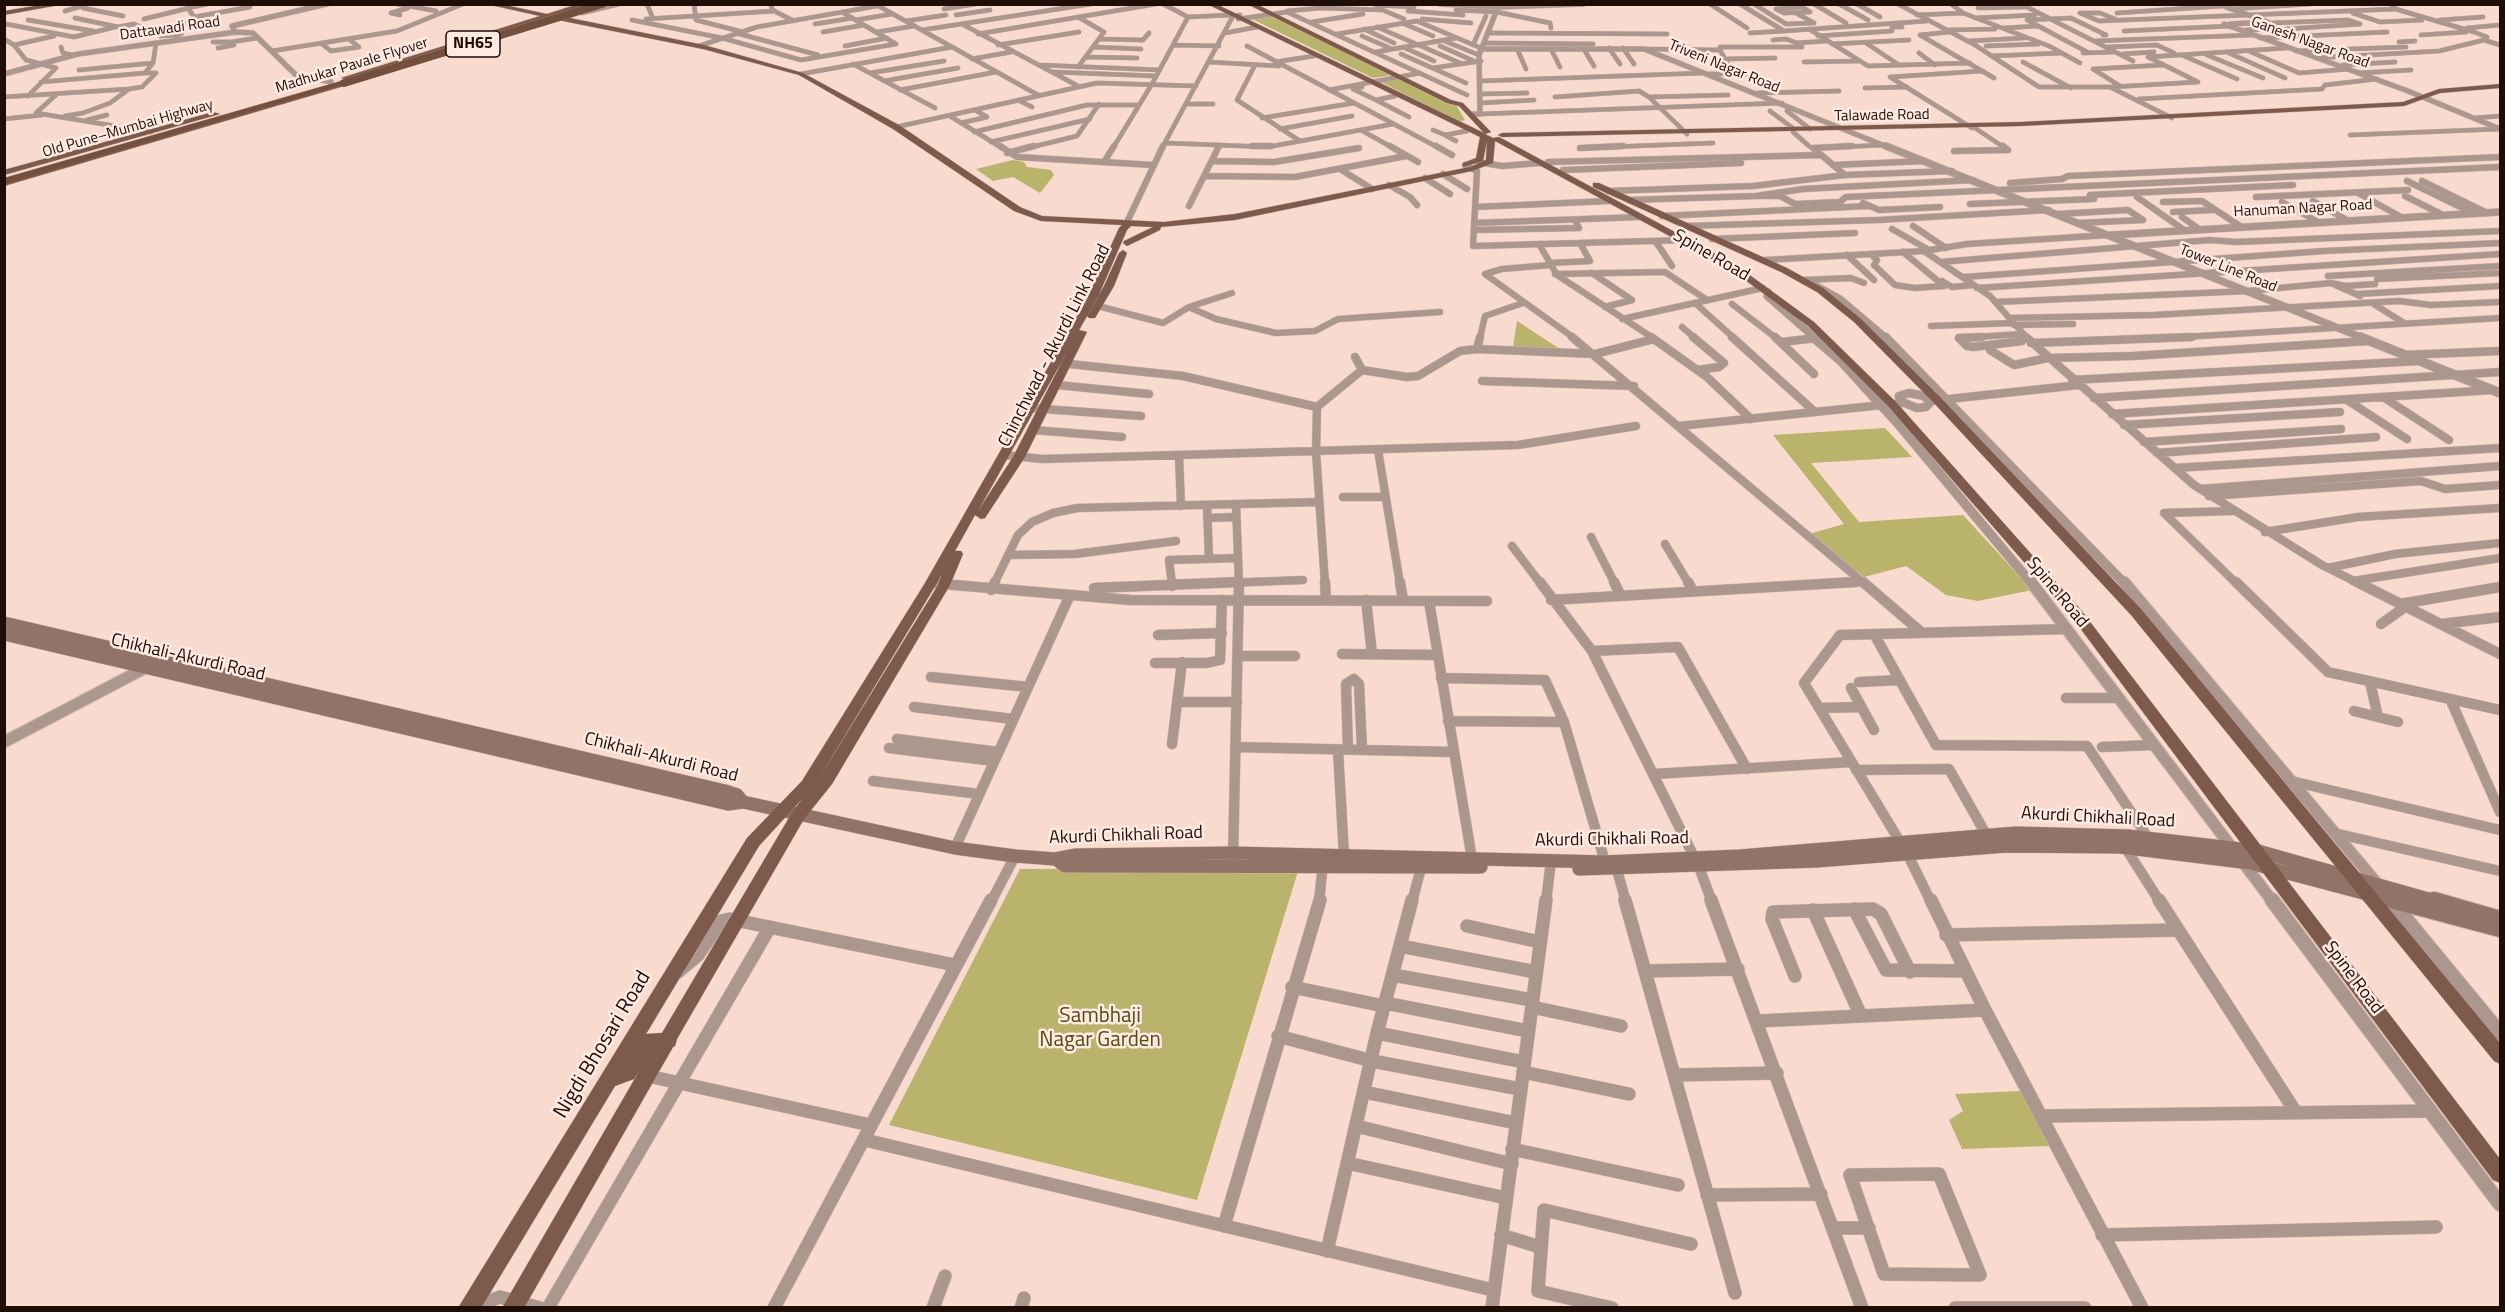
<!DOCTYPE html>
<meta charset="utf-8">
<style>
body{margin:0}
#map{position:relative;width:2505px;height:1312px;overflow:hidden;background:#f8dace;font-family:"Titillium Web",sans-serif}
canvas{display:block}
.frame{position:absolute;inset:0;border:6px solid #1e0e07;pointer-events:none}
</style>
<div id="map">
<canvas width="2505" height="1312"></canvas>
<div class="frame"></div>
</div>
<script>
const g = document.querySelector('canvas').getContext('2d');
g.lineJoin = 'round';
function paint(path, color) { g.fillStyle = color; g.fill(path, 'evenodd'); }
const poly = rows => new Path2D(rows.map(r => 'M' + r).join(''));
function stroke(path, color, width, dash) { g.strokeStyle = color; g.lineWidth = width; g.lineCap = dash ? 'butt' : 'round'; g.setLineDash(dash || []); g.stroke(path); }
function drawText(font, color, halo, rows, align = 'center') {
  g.font = font + ' "Titillium Web",sans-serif'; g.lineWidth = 5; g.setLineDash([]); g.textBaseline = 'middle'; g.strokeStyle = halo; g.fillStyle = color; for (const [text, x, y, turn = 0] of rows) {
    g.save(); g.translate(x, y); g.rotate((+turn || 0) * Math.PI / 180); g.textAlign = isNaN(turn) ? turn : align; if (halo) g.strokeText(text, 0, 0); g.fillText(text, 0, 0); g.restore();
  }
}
paint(poly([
 [1268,15,1328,44,1392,75,1373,78,1252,19],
 [1399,77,1456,105,1465,120,1459,122,1379,81],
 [1013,160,1024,162,1027,167,1051,170,1054,175,1040,193,1013,177,993,181,976,169],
 [1517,321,1560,349,1513,347],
 [1885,428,1912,457,1811,463,1859,522,1963,515,2032,590,1978,601,1946,595,1906,566,1864,577,1809,534,1844,524,1773,435],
 [1299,868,1197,1200,889,1125,1020,869],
 [2020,1091,2050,1146,1962,1149,1949,1120,1963,1111,1955,1094]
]), '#bab36b');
const minorFar4 = poly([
 [80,4,83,8,123,16],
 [398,4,436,11],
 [647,4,652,16],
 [694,4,696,20,739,31],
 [771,4,772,10,792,20],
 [875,4,1038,95],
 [1710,4,1747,28],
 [1740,4,1784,31,1927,21],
 [1754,4,1786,24,1814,23,1796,13],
 [1814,4,1846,23],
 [1839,4,1868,20],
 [1857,4,1880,17],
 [1898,4,1975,45,2039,87,2110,87,2172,118],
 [1951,4,1963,13,2049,46,2080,63],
 [1376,5,1414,7],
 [2023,5,2133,61],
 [1802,7,1810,12,1784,13,1776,9,1802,7],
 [1378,8,1404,19],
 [1978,8,2024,7],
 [2392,8,2474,32,2487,37,2484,40,2500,45],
 [944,9,975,4],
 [2230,9,2310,4],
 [1456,10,1497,12,1550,23,1551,28],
 [65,11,82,6],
 [1287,11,1321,8,1383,10],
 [1408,11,1463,15],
 [842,12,896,44],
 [582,13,619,4],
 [2080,13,2099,21,2397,9],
 [2082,13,2100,13,2115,19],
 [2117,13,2222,6],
 [2353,13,2380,22,2422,20],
 [400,15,391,13,408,8],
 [956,15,990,10],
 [1917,15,1963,13],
 [194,17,250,7],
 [1078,17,1104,32,1078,67],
 [1188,17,1231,15],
 [75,18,118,27,134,24,161,36,177,35],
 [1975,18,2035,15],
 [144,19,189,8],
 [646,19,775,11],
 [1238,19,1287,12,1467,95],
 [1422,19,1471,23],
 [28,20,93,31],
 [632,20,722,38,801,60,896,44],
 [856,20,892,14],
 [2440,20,2483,17],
 [906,21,946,15],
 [1312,22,1363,14],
 [1402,23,1433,36],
 [2272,23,2348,20,2360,24,2286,29],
 [6,24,74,37,115,27],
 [815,24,853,18],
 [962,24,1078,86],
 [1377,27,1460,63],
 [2004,28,2038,26],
 [2467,28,2500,25],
 [1364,29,1394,43],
 [1809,29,1868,66,1970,63],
 [922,30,1091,4],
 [1949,30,1995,29],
 [2246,30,2280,28],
 [2124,31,2230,26],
 [823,32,864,25],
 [877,32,914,26],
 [1949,32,1920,35,1994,78],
 [736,33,818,55],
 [1225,33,1257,27],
 [1490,33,1667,34],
 [1750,33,1783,31],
 [978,34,1156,4],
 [1337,34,1417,21,1481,48],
 [2421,35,2466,32],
 [1362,36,1392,49],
 [1818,36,1892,31,1892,27,1902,27],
 [176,37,182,33,181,24,196,20,188,8,207,4],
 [2260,38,2387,32],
 [4,39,14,45,26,60,56,68,28,96],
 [1100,39,1143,40,1149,33],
 [1442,40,1479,55],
 [1773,40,1786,39,1797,43],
 [1969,41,2024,38],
 [2094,41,2253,35],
 [213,42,231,42],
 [2399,42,2415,41],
 [1485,43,1593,44],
 [1866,43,1899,65],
 [322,44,331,51,359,47,349,39],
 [1832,44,1909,40],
 [14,45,54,36],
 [998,45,1079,32],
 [1174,45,1219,46],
 [1473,45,1486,16],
 [699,46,757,27,877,6],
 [845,46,887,38],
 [1247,46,1439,148],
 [1440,46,1474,61],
 [1986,46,2038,44],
 [61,47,63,53,73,55],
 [1093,47,1141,49],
 [1403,47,1434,61],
 [2108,47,2157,45,2174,53],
 [218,48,234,45,231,42,257,38],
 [1609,48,1620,64],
 [1623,48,1634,64],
 [1644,49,1720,50,1730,68],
 [1720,50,1720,47,1802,47,1797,43,1827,41],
 [272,51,397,31,463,4],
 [1518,51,1526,69],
 [1552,51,1560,67],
 [1585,51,1594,66],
 [2296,51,2406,47],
 [1376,52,1456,38],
 [2251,52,2299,73,2349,69],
 [1919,53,1935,65],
 [2083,53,2114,52],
 [2089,53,2027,20,2071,18,2106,35,2103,35],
 [2229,53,2285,78],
 [1401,54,1466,83],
 [2123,54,2154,52],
 [2207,55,2263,78],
 [1991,56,2061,53],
 [2184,56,2237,79],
 [1086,57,1137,58],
 [2316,58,2439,51,2484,40],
 [972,59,1011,52],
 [1725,59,1775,58],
 [1209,62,1279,66],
 [1275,62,1314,56],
 [1804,62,1859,61],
 [2023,62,2071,88],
 [853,64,935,108],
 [1039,65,1160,70],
 [1255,65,1237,100,1300,141],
 [2343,65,2395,62],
 [1433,68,1481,61],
 [79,70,153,63,156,43],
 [1053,72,1156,76],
 [870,73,944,61],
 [2358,73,2411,70],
 [801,74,952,47],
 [1708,74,1749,74],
 [884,81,958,68],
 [1480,81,1704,73],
 [41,82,145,73,153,63],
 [2120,86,2093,69,2163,65],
 [1362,87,1353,89,1376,100,1395,96],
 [2111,87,2198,82,2148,57,2287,48],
 [1865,88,1907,87],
 [129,89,142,87,156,73,145,73],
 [900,90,996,72],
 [1329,90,1420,73],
 [1758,93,1839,91],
 [57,94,36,113,151,132],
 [1480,94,1527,93],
 [4,97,129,89,110,103,83,113,65,116],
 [1555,97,1639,91,1649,97],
 [2139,99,2322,89,2325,85,2377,79],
 [1018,100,1032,107],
 [1376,100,1409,117],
 [1480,103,1534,100],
 [1187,104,1213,104],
 [1770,111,1794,129],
 [1787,111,1810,129],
 [1480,114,1782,103],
 [950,116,1002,148],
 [1262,118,1354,103],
 [2475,118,2500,116],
 [4,119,42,115],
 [87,120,107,115],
 [961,123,987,117,975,110],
 [896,127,1097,83,1196,86],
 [1972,128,1890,77,1983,71],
 [1975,128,2005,148],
 [1280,129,1352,116],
 [1361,130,1393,148],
 [1433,130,1445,135],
 [974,132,1087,105,1139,105],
 [1793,132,1809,146],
 [1687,134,1649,97,1728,95],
 [2350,135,2500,129],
 [1456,141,1445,135,1467,131],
 [991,142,1090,119],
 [1166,143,1268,147,1393,124],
 [1028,148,1077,136,1099,104],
 [1113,148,1152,84,1188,17,1163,4],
 [1162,148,1233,16,1240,15],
 [1583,148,1713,143],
 [1816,148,1885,145]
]);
const minorFar3 = poly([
 [1000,146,1017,157,1153,165],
 [1252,146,1271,146],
 [1390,146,1418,162],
 [1436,146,1452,155],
 [1580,148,1623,146],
 [1954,151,2008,150,2003,146],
 [1007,153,1034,146],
 [1212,161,1274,162,1359,148],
 [1104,162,1114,146],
 [1478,162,1502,166,1540,163],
 [1548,162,1821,155],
 [1465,165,1477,171,1473,246,1686,240],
 [1833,165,1925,161],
 [1340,169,1372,189],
 [1563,170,1741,163],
 [1443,174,1467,189],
 [1845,175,1813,148,1852,146],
 [1205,176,1295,177,1406,156],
 [1425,178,1450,194],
 [2407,181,2473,213],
 [2422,181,2487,213],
 [2010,183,2062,179,2068,176,2500,157],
 [1389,185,1410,197,1417,205],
 [1608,191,1753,186,1845,175,1952,171],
 [2358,193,2401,217],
 [1756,196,1780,196,1795,204,1840,202,1846,197,2500,167],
 [2405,196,2441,214],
 [2137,197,2184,230],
 [2256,197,2408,190],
 [1629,200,1756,196,1803,189,1973,180],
 [2313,201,2347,220],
 [2163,202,2202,201,2240,226],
 [2282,202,2318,222],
 [1863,203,1879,210,1940,207],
 [1970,204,2094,199,2090,195,2293,185],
 [1189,206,1219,146],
 [1475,207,1609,201],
 [2173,212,2213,210],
 [2058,214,2128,210,2143,220,2077,223],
 [1662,216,1869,206],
 [2182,217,2199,229],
 [1128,220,1163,146],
 [1474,223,1640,217],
 [1686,226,1878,220,2049,210],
 [1913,226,1946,248],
 [1892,229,1929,250],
 [1474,230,1579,228,1575,220],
 [1712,239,1855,233],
 [1656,242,1672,266],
 [1539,244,1557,275,1653,338],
 [1924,251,1990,296,2027,338],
 [1871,254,1877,260,1874,265,1895,285,1915,288,1944,286,1903,252],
 [1847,255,1874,280],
 [1765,260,1924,251,1967,244,2108,235],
 [1940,262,2210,240,2236,242,2500,231],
 [1550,263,1590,261,1580,243],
 [1551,265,1502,269,1485,274,1574,338],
 [1592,273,1632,300,1605,307],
 [1555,274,1665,272,1707,300],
 [2328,276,2500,266],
 [1964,277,2324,251,2500,243],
 [2377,279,2500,273],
 [1802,280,1851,278,1864,283],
 [1942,281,1952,287,1974,285],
 [1977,288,2500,254],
 [2357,294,2500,286],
 [2360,296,2331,283,2345,286,2375,284],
 [1996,302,2248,291,2331,283],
 [1695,303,1734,338],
 [2372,303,2404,323],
 [1732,304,1776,338],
 [1098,306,1163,323,1189,307,1216,319,1276,333,1315,331,1338,319,1440,312],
 [1189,307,1232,293],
 [2009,318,2154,315,2399,301,2431,305,2500,302],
 [1622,319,1763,288],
 [2014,325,2073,324],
 [1931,326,2013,323],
 [1682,327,1695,338],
 [1480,338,1485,316,1523,303],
 [1959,338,2022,334],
 [2167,338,2500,318]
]);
const minorFar2 = poly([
 [1572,337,1865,584],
 [1651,337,1707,377,1751,419],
 [1693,337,1724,363,1719,367,1697,370],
 [1732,337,1815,412],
 [1775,337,1814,374],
 [2026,337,2194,485,2322,565,2360,584],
 [1959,338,1967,346,1973,347,2022,341],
 [1959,338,1982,337],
 [1781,342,1817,338],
 [2031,343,2192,337],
 [1477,349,1480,337],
 [1990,350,2014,365,2048,358,2133,356,2368,341],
 [2404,355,2500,351],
 [1060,363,1183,376,1317,407],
 [1362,370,1407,377,1418,376,1460,351,1477,349,1595,354,1654,339],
 [2072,380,2419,361],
 [1482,381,1634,386],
 [1057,385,1149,394],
 [1909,393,1924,396,1930,403,1926,407,1917,408,1900,401,1899,396,1909,393],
 [2383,397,2449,440],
 [2094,398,2500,372],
 [2347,400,2407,439],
 [1930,401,2079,385],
 [1317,407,1316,452,1325,584],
 [1317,407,1362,370,1355,357],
 [1030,408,1141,416],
 [2112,414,2493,390],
 [2124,425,2340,412],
 [1679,426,1902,403],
 [1033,430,1122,437],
 [2144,442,2341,429],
 [1378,450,1400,584],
 [2157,453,2376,437],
 [1004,455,1042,459,1518,445,1636,426],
 [1179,455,1181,506],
 [2175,468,2500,448],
 [2200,489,2500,466],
 [2209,496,2421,481,2445,489,2500,485],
 [1343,497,1386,497],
 [1236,504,1239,584],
 [1207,505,1209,559],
 [2232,511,2164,513,2237,584],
 [1207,518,1236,517],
 [2265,532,2358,517,2500,508],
 [1591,537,1615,584],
 [1665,544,1689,584],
 [1512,546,1541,584],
 [1009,555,1075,554,1176,541],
 [2328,568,2395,554,2500,543],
 [2353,581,2500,558],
 [931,583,942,584],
 [994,584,1018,535,1032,522,1053,513,1077,508,1319,502],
 [1172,584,1169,560,1237,558],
 [1200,584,1303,580],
 [1829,584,1863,582]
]);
const minorFar1 = poly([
 [1172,582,1172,586],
 [1325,582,1326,600],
 [1400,582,1403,600],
 [1540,582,1592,651,1699,867,1712,902],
 [1614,582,1620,594],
 [1688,582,1693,591],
 [1863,582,1921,632],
 [2236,582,2328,672,2500,710],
 [2357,582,2500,654],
 [931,583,1130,600,1487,601],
 [1094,588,1239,582],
 [991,590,995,582],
 [1366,600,1372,654],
 [1551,600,1855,582],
 [1429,601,1473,865],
 [2400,604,2500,587],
 [2381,624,2405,607],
 [2441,624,2500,617],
 [1874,634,1936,745,2087,746,2151,842],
 [1158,635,1222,633],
 [1592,651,1678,647,1747,769],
 [1342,654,1438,655],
 [1238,656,1295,656],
 [1155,663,1207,663,1220,660,1222,600],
 [931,677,1028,687],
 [1441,678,1545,680,1564,722,1605,862],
 [1859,682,1900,680],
 [1851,688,1874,730],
 [2066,698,2118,698],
 [2451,701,2500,812],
 [1177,702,1237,702],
 [914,707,1013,719],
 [1819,708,1861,707],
 [2354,711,2378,717,2370,682],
 [2378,717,2398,722],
 [1448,721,1564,722],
 [897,739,998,752],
 [1172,744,1182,662],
 [1235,747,1453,752],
 [2102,747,2154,745],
 [889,748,994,761],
 [1338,750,1344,856],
 [1348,750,1346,684,1354,679,1359,684,1362,750],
 [1856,770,1949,769,1987,836],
 [1654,774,1851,762],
 [873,781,979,794],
 [2291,781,2500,830],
 [2334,833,2500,871],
 [2125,847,2160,902],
 [955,848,1070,595],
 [1233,859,1239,582],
 [1617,870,1626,902],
 [991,902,1015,856],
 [1319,902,1323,863],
 [1412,902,1421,868],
 [1546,902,1551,861],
 [1931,902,1908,855,1804,683,1840,635,2067,629]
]);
const minor = poly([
 [1625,900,1735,1293],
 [1711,900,1862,1308],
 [1931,900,1985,1010,2142,1308],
 [2159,900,2295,1111],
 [1854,909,1886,970,1965,971],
 [1813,910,1861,1016],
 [1467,926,1540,942],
 [1946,935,2176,930],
 [1400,946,1536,972],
 [1645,971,1738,969],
 [678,972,698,955,721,921,730,919,955,965],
 [1393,975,1532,1000],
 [1795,976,1772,919,1773,912,1873,909,1881,914,1910,972],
 [1292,987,1384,1006],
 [1385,1003,1528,1031],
 [1532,1007,1621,1026],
 [1758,1021,1985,1010],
 [1377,1033,1524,1062],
 [1278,1036,1372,1061,1520,1089],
 [1523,1072,1629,1094],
 [1674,1075,1777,1073],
 [648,1076,870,1125],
 [1364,1092,1516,1123],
 [2041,1116,2431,1111],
 [1356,1126,1512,1164],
 [865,1140,1493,1290],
 [1512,1149,1678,1185],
 [1347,1163,1506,1198],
 [1939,1174,1980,1275,1884,1274,1850,1175,1939,1174],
 [1707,1195,1821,1194],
 [1224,1226,1320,900],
 [1833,1228,1869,1228],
 [1501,1235,1540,1247],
 [2102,1235,2436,1227],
 [1327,1251,1377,1033,1412,900],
 [485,1308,489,1301,500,1297,540,1308],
 [548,1308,770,927],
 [774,1308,991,900],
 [933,1308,945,1276],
 [1021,1308,1024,1298],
 [1492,1308,1546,900],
 [1612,1308,1538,1291,1544,1210,1691,1244],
 [1955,1308,2085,1308]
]);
const tertiaryFar4 = poly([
 [1440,4,1498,7,1583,4],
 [2218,4,2268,22,2230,24],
 [2224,24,2408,91,2500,129],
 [234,30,232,26,327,4],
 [1480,49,1644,49,1890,148],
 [4,74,78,54,236,32,253,33,296,75,331,82],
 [1471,114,1480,114,1479,55,1498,7]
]);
const tertiaryFar3 = poly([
 [1886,146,2363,338],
 [2111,235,2500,212],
 [1813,284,1840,299,1886,338],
 [1768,292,1767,296,1815,338]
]);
const tertiaryFar2 = poly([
 [1813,337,1841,361,1900,426,2032,584],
 [1885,337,2125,584],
 [2360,337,2500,393]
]);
const tertiaryFar1 = poly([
 [2031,582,2273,902],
 [2124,582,2380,887],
 [4,742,149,666]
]);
const tertiary = poly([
 [2272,900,2500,1204],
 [2392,902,2500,1033]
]);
const secondaryFar1 = poly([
 [4,623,725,791,737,795,743,802],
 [4,634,728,804,743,802,955,848,1015,856,1055,859,1076,855,1233,853,1605,862,1740,856,2016,833,2128,836,2258,851,2439,902],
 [1056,859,1065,866,1481,867],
 [1579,869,1817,861,2006,846,2120,847,2250,863,2397,902]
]);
const secondary = poly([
 [2391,900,2500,929],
 [2434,900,2500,919]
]);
const primary = poly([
 [47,4,65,4,4,15,4,11,47,4],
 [486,4,500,4,547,14,578,4,589,4,555,15,704,45,803,73,899,125,1020,207,1042,216,1164,222,1235,214,1470,167,1486,160,1487,141,1483,161,1463,167,1463,163,1476,158,1480,137,1207,4,1216,4,1484,133,1459,106,1447,103,1247,4,1256,4,1451,100,1463,103,1491,132,1485,134,1493,138,1499,137,1736,265,1814,322,1896,402,2081,610,2500,1159,2500,1183,2493,1180,2071,616,1888,406,1808,326,1730,269,1495,141,1493,163,1472,171,1235,220,1161,227,1160,230,1127,246,1123,243,1124,241,1153,227,1131,226,1127,230,1097,299,1079,330,1087,332,1025,457,985,518,981,519,975,515,955,551,961,551,963,554,950,585,832,784,804,819,677,1039,675,1046,673,1047,524,1308,502,1308,641,1068,634,1079,615,1086,481,1308,458,1308,747,838,802,781,925,583,1087,299,1119,228,1122,225,1041,221,1014,211,893,129,799,75,703,49,548,18,346,79,341,78,540,16,486,4],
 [1067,352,1013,457,978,511,1067,352],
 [942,574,938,585,815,785,937,583,942,574],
 [803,798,793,811,662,1033,646,1034,759,846,803,798],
 [356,80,361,81,4,186,4,181,356,80],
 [2500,84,2500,88,2440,93,2404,106,2021,126,1502,137,1498,135,1502,133,2021,122,2403,102,2439,89,2500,84],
 [213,112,220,114,4,175,4,170,213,112],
 [1593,183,1599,183,1787,268,1823,288,1860,318,1941,398,2141,609,2500,1043,2500,1064,2494,1061,2131,615,1933,402,1854,322,1817,292,1781,272,1593,187,1593,183],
 [1123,250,1127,253,1114,286,1095,318,1089,318,1087,316,1104,286,1119,253,1123,250]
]);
const trunk = poly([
 [341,81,348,83,4,184,4,178,341,81]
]);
stroke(minorFar4, '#d1b5aa', 5);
stroke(minorFar3, '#d1b5aa', 7);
stroke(minorFar2, '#d1b5aa', 9);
stroke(minorFar1, '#d1b5aa', 11);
stroke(minor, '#d1b5aa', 14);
stroke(tertiaryFar4, '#d1b5aa', 6);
stroke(tertiaryFar3, '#d1b5aa', 8);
stroke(tertiaryFar2, '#d1b5aa', 10);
stroke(tertiaryFar1, '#d1b5aa', 13);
stroke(tertiary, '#d1b5aa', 16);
stroke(secondaryFar1, '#d1b5aa', 14);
stroke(secondary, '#d1b5aa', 18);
stroke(primary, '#d1b5aa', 1);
stroke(trunk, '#d1b5aa', 1);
stroke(minorFar4, '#ac978f', 4.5);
stroke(minorFar3, '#ac978f', 6);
stroke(minorFar2, '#ac978f', 8);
stroke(minorFar1, '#ac978f', 10);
stroke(minor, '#ac978f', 13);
stroke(tertiaryFar4, '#ac978f', 5);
stroke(tertiaryFar3, '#ac978f', 7);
stroke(tertiaryFar2, '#ac978f', 9);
stroke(tertiaryFar1, '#ac978f', 11);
stroke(tertiary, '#ac978f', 14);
stroke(secondaryFar1, '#917367', 13);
stroke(secondary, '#917367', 16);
paint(primary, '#7d5a4b');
paint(trunk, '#744f3e');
const trunkBridge = poly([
 [344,83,602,4]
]);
stroke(trunkBridge, '#d1b5aa', 8, []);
stroke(trunkBridge, '#744f3e', 8);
drawText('15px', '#1e0e07', '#feeae2', [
 ["Dattawadi Road",170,29,-8],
 ["Ganesh Nagar Road",2310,43,20],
 ["Madhukar Pavale Flyover",352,66,-17],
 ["Triveni Nagar Road",1724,67,22],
 ["Talawade Road",1882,116,-1],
 ["Old Pune–Mumbai Highway",128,129,-16],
 ["Hanuman Nagar Road",2303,209,-3],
 ["Tower Line Road",2228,269,22]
]);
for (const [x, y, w] of [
 [473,44,54]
]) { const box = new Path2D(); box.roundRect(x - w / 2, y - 13, w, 26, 4.5); g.fillStyle = '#feeae2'; g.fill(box); stroke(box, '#1e0e07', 1.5); }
drawText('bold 16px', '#1e0e07', null, [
 ["NH65",473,44]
]);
drawText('18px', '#1e0e07', '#feeae2', [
 ["Spine Road",1711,256,30],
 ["Chinchwad - Akurdi Link Road",1055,346,-63],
 ["Spine Road",2057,593,50],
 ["Chikhali-Akurdi Road",188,658,13],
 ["Chikhali-Akurdi Road",661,758,14],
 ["Akurdi Chikhali Road",2098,818,3],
 ["Akurdi Chikhali Road",1126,836,-2],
 ["Akurdi Chikhali Road",1612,840,-1],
 ["Spine Road",2353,978,53]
]);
drawText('21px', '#524d13', '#feeae2', [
 ["Sambhaji",1100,1017],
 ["Nagar Garden",1100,1041]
]);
drawText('21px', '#1e0e07', '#feeae2', [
 ["Nigdi Bhosari Road",603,1045,-59]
]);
</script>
